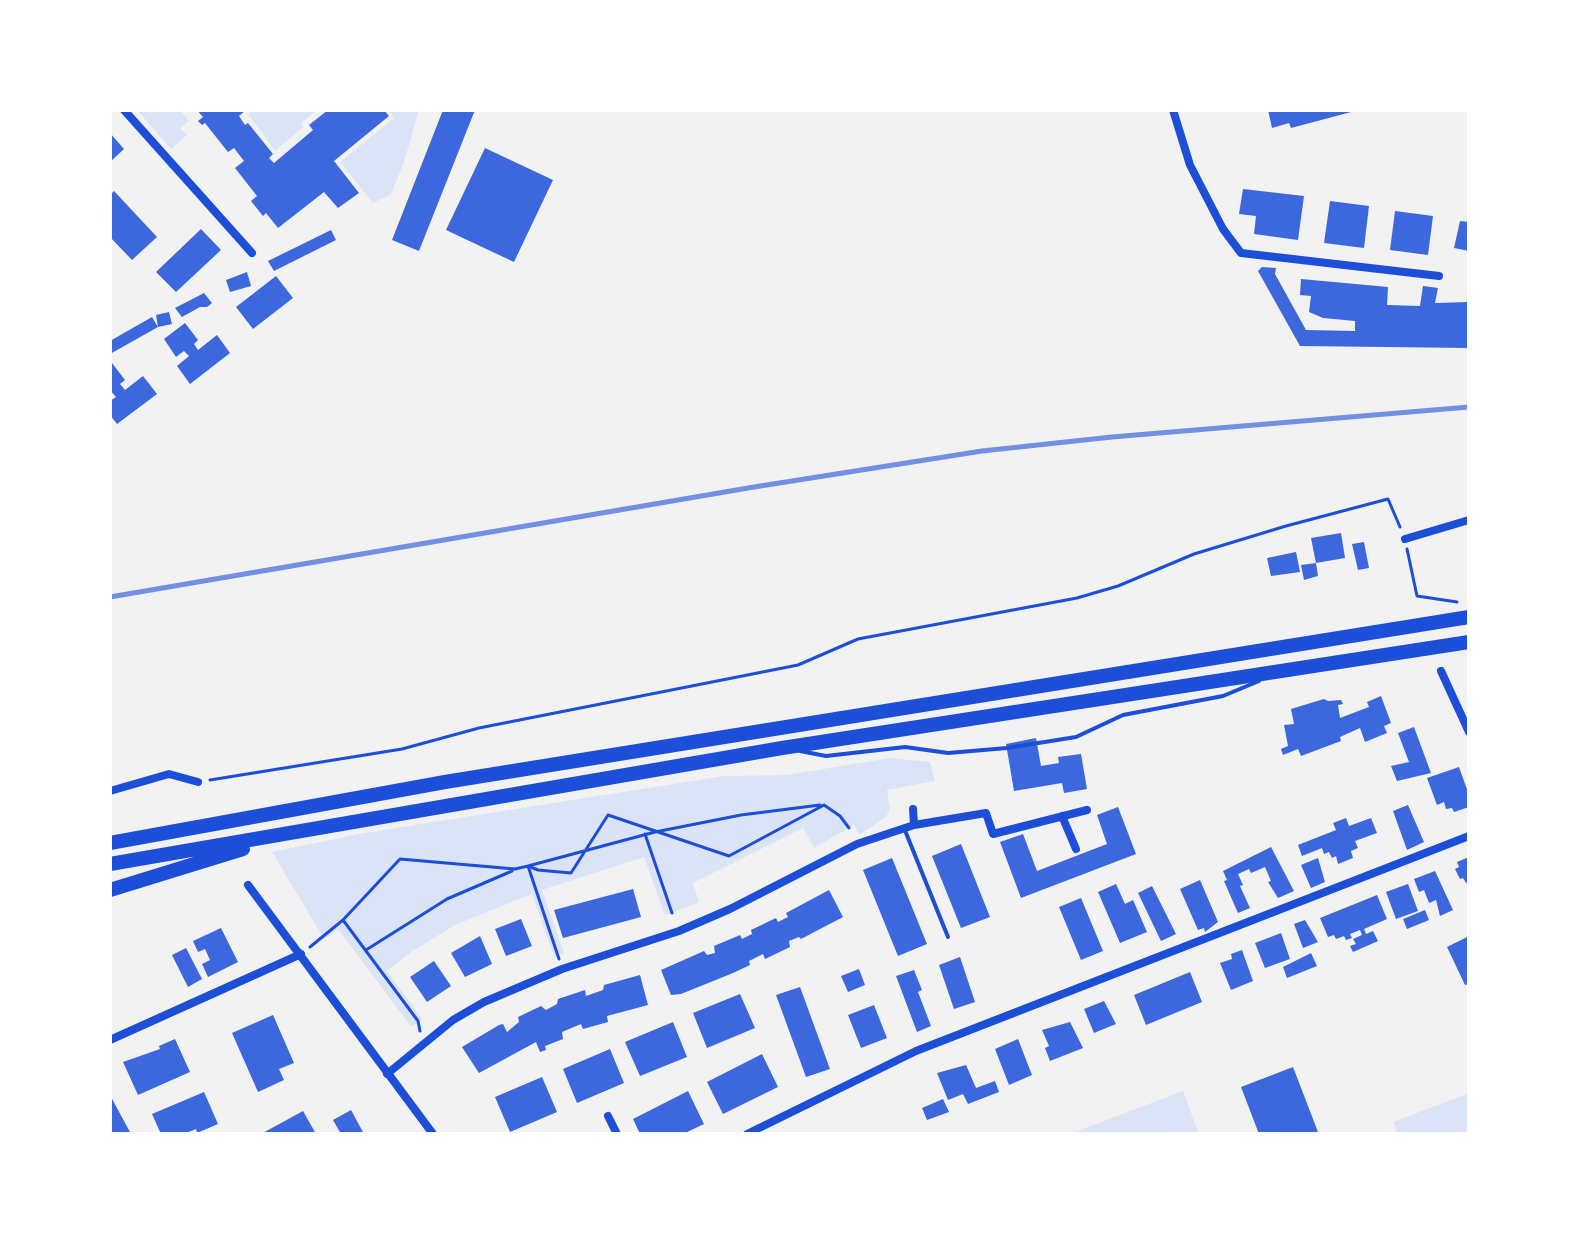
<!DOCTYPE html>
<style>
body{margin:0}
#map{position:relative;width:1579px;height:1244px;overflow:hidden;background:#f2f2f2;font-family:"DM Sans",sans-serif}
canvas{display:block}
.frame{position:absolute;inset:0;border:112px solid #fff;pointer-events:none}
</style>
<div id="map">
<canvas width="1579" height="1244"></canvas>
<div class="frame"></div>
</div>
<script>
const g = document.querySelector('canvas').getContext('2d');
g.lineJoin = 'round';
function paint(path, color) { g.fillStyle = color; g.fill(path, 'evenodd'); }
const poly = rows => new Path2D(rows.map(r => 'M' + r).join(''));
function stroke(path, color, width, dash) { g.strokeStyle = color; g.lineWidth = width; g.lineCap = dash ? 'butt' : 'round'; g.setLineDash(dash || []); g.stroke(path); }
paint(poly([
 [137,110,180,110,189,121,180,128,187,135,171,149],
 [253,110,318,110,301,123,303,127,275,151,248,114],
 [389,110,419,110,404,162,391,194,373,203,340,162,394,118],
 [890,758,930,762,935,781,887,790,890,809,886,817,859,835,854,825,814,848,803,828,693,883,699,902,672,913,665,915,644,857,542,890,564,953,554,957,532,894,455,925,411,952,387,971,422,1019,411,1027,338,929,324,939,272,852,364,833,724,776,787,775],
 [1183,1091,1199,1134,1070,1134],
 [1469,1093,1469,1134,1398,1134,1393,1122]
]), '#dbe4f7');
paint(poly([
 [197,110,246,110,239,116,245,125,248,123,273,154,269,158,274,163,313,130,309,125,328,110,384,110,389,116,334,161,359,193,338,208,324,192,278,228,266,213,263,216,251,201,257,196,235,168,244,161,234,148,228,152,205,123,202,125,198,121,203,117],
 [443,110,475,110,419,251,392,240],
 [1268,110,1355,110,1355,111,1291,128,1289,123,1272,128],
 [110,133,124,149,110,162],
 [485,148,553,180,514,262,446,230],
 [1243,189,1304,196,1298,240,1254,234,1256,216,1239,214],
 [114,191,157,237,132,260,110,237,110,195],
 [1330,201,1369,206,1364,248,1324,243],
 [1395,211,1433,216,1428,255,1390,250],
 [1460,221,1469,222,1469,251,1454,248],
 [201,229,221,250,176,292,156,272],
 [331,230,336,240,274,271,268,261],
 [1262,267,1276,268,1275,274,1306,330,1355,331,1355,321,1323,318,1309,312,1311,296,1300,295,1301,279,1388,287,1387,305,1420,306,1423,286,1438,288,1435,303,1469,302,1469,348,1300,346,1258,271],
 [247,272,251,286,230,292,226,280],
 [276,276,293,298,253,329,236,307],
 [204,293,212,303,207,307,200,307,182,317,175,308],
 [169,312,172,324,158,327,156,315],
 [152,317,158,327,110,354,110,341],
 [185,323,198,340,194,344,198,350,217,335,230,353,190,384,177,366,189,356,184,351,176,357,164,339],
 [112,363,125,380,120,384,125,390,143,376,157,394,117,424,110,415,110,401,116,397,110,390],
 [1341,533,1345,558,1316,563,1311,538],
 [1364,542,1369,568,1358,570,1352,544],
 [1296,552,1300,572,1271,576,1267,558],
 [1316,563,1318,576,1304,580,1301,565],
 [1381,696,1391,723,1384,726,1387,733,1365,742,1360,728,1340,737,1341,741,1301,756,1298,749,1283,755,1281,749,1288,746,1284,725,1294,724,1291,709,1324,699,1328,701,1341,700,1343,704,1338,705,1340,718,1369,707,1367,702],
 [1414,727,1431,773,1397,781,1391,766,1409,762,1398,733],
 [1036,738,1041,766,1059,763,1058,757,1081,754,1087,789,1064,793,1062,783,1014,791,1006,744],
 [1459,767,1469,795,1469,807,1454,812,1452,808,1446,809,1444,802,1437,805,1427,778],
 [1408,805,1424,842,1407,850,1393,811],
 [1118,807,1136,854,1021,898,1000,842,1023,834,1037,871,1107,844,1097,815],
 [1346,818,1349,826,1371,818,1377,833,1355,841,1358,848,1351,851,1353,858,1338,864,1336,856,1332,858,1329,852,1324,854,1322,848,1302,856,1298,845,1336,830,1333,823],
 [961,844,990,917,961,928,932,856],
 [1271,847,1294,891,1278,898,1268,882,1271,881,1265,867,1251,873,1249,869,1238,874,1243,885,1240,886,1250,908,1238,913,1224,881,1227,880,1223,871],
 [1469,857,1469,882,1466,883,1463,878,1460,879,1455,869,1459,867,1457,862],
 [892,858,927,944,898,956,863,870],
 [1318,858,1325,882,1311,888,1301,865],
 [1435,871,1453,910,1440,916,1436,900,1429,903,1424,890,1419,892,1414,879],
 [1200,880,1218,922,1205,932,1204,928,1198,930,1180,889],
 [1116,884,1125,904,1133,900,1147,932,1120,943,1098,892],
 [1408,884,1418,911,1396,919,1386,892],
 [1152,886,1176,934,1161,941,1138,893],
 [633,889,641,917,563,938,554,910],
 [829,890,843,917,801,939,799,937,789,941,790,947,765,959,763,954,749,961,750,965,733,973,681,994,671,995,661,970,704,951,707,955,715,953,714,946,740,935,742,939,752,934,751,930,776,918,778,922,788,917,786,913],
 [1377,895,1387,919,1364,929,1366,934,1373,931,1378,941,1353,952,1350,946,1356,944,1353,939,1362,935,1360,930,1350,934,1352,938,1346,940,1344,936,1336,939,1334,935,1328,937,1320,918],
 [1081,898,1103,951,1081,960,1059,907],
 [1425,910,1429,920,1407,929,1403,919],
 [521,919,532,946,506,956,495,929],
 [1305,920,1318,942,1303,948,1294,924],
 [221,928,238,962,208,977,202,964,210,960,205,949,198,952,193,941],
 [1281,933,1290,959,1265,968,1255,943],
 [480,936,492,964,465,977,451,953],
 [1469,936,1469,984,1465,985,1447,947],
 [186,948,202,979,188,987,172,955],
 [1242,950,1253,981,1231,990,1220,963,1232,959,1231,954],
 [1311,953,1317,966,1287,978,1283,967],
 [960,957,975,1002,954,1009,939,965],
 [434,961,451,986,427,1002,410,977],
 [859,969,865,985,848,992,841,976],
 [914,970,922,990,918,992,931,1026,917,1032,896,976],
 [1190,972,1202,1002,1146,1025,1134,995],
 [640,975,648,1005,607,1016,608,1022,583,1029,581,1024,562,1032,563,1039,545,1046,546,1050,540,1052,536,1042,479,1073,462,1047,499,1025,503,1024,507,1032,519,1022,518,1017,541,1006,546,1010,557,1004,558,999,585,990,586,996,603,990,604,985],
 [800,987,830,1069,806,1077,776,995],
 [740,994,755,1028,707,1048,693,1013],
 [1104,1001,1116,1024,1094,1033,1084,1009],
 [874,1005,887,1038,861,1048,848,1015],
 [273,1015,294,1063,279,1069,284,1080,258,1092,232,1033],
 [673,1022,687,1057,640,1076,625,1042],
 [1070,1022,1083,1048,1050,1061,1045,1048,1049,1046,1042,1030],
 [175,1039,190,1072,138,1095,123,1062,160,1049,159,1046],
 [1018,1039,1032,1075,1009,1085,995,1049],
 [610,1049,624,1083,577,1103,563,1069],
 [762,1054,778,1087,723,1114,707,1082],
 [966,1065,976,1088,995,1081,999,1092,968,1104,963,1094,948,1100,937,1073],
 [1293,1067,1318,1132,1259,1134,1241,1087],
 [542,1077,557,1112,510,1132,495,1097],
 [688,1091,704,1124,683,1134,640,1134,633,1119],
 [204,1092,218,1124,197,1133,196,1129,184,1134,161,1134,152,1114],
 [110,1095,131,1134,110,1134],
 [943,1099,949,1112,927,1120,922,1108],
 [351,1110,364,1134,341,1134,333,1120],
 [303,1111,316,1134,261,1134]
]), '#3d67dc');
stroke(poly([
 [1407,549,1417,596,1457,602],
 [210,780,402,749,479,728,798,665,858,639,1077,598,1118,586,1194,554,1286,526,1388,499,1400,527],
 [645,834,672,913],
 [343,920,418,1021,420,1031],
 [310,947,343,920,400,859,515,869,528,866,538,870,571,873,608,815,729,856,824,805,840,816,849,828],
 [366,950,447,899,512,871],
 [559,959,528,866,655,832,741,815,820,805]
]), '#1d4ed8', 3);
stroke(poly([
 [800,751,826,756,905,747,948,753,1007,748,1076,737,1123,715,1223,696,1259,681],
 [904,828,948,937]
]), '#1d4ed8', 4);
stroke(poly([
 [124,110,252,253],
 [1173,110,1190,165,1223,229,1241,253,1439,276],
 [1405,539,1469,520],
 [1441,671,1469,732],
 [110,791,169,774,198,782],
 [1062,816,1076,849],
 [914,825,986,813,993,834,1087,810],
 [248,885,433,1134],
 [110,1040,301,954],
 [387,1074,453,1020,484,1002,562,969,679,931,730,909,857,844,914,825,913,809],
 [608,1116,617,1134],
 [747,1134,916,1051,1469,836]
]), '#1d4ed8', 8);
stroke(poly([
 [110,843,445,782,1469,617],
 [110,864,782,748,1469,642],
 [110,890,243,849]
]), '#1d4ed8', 14);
stroke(poly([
 [110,597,754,487,982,451,1112,437,1469,407]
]), '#7290e2', 5);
</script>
